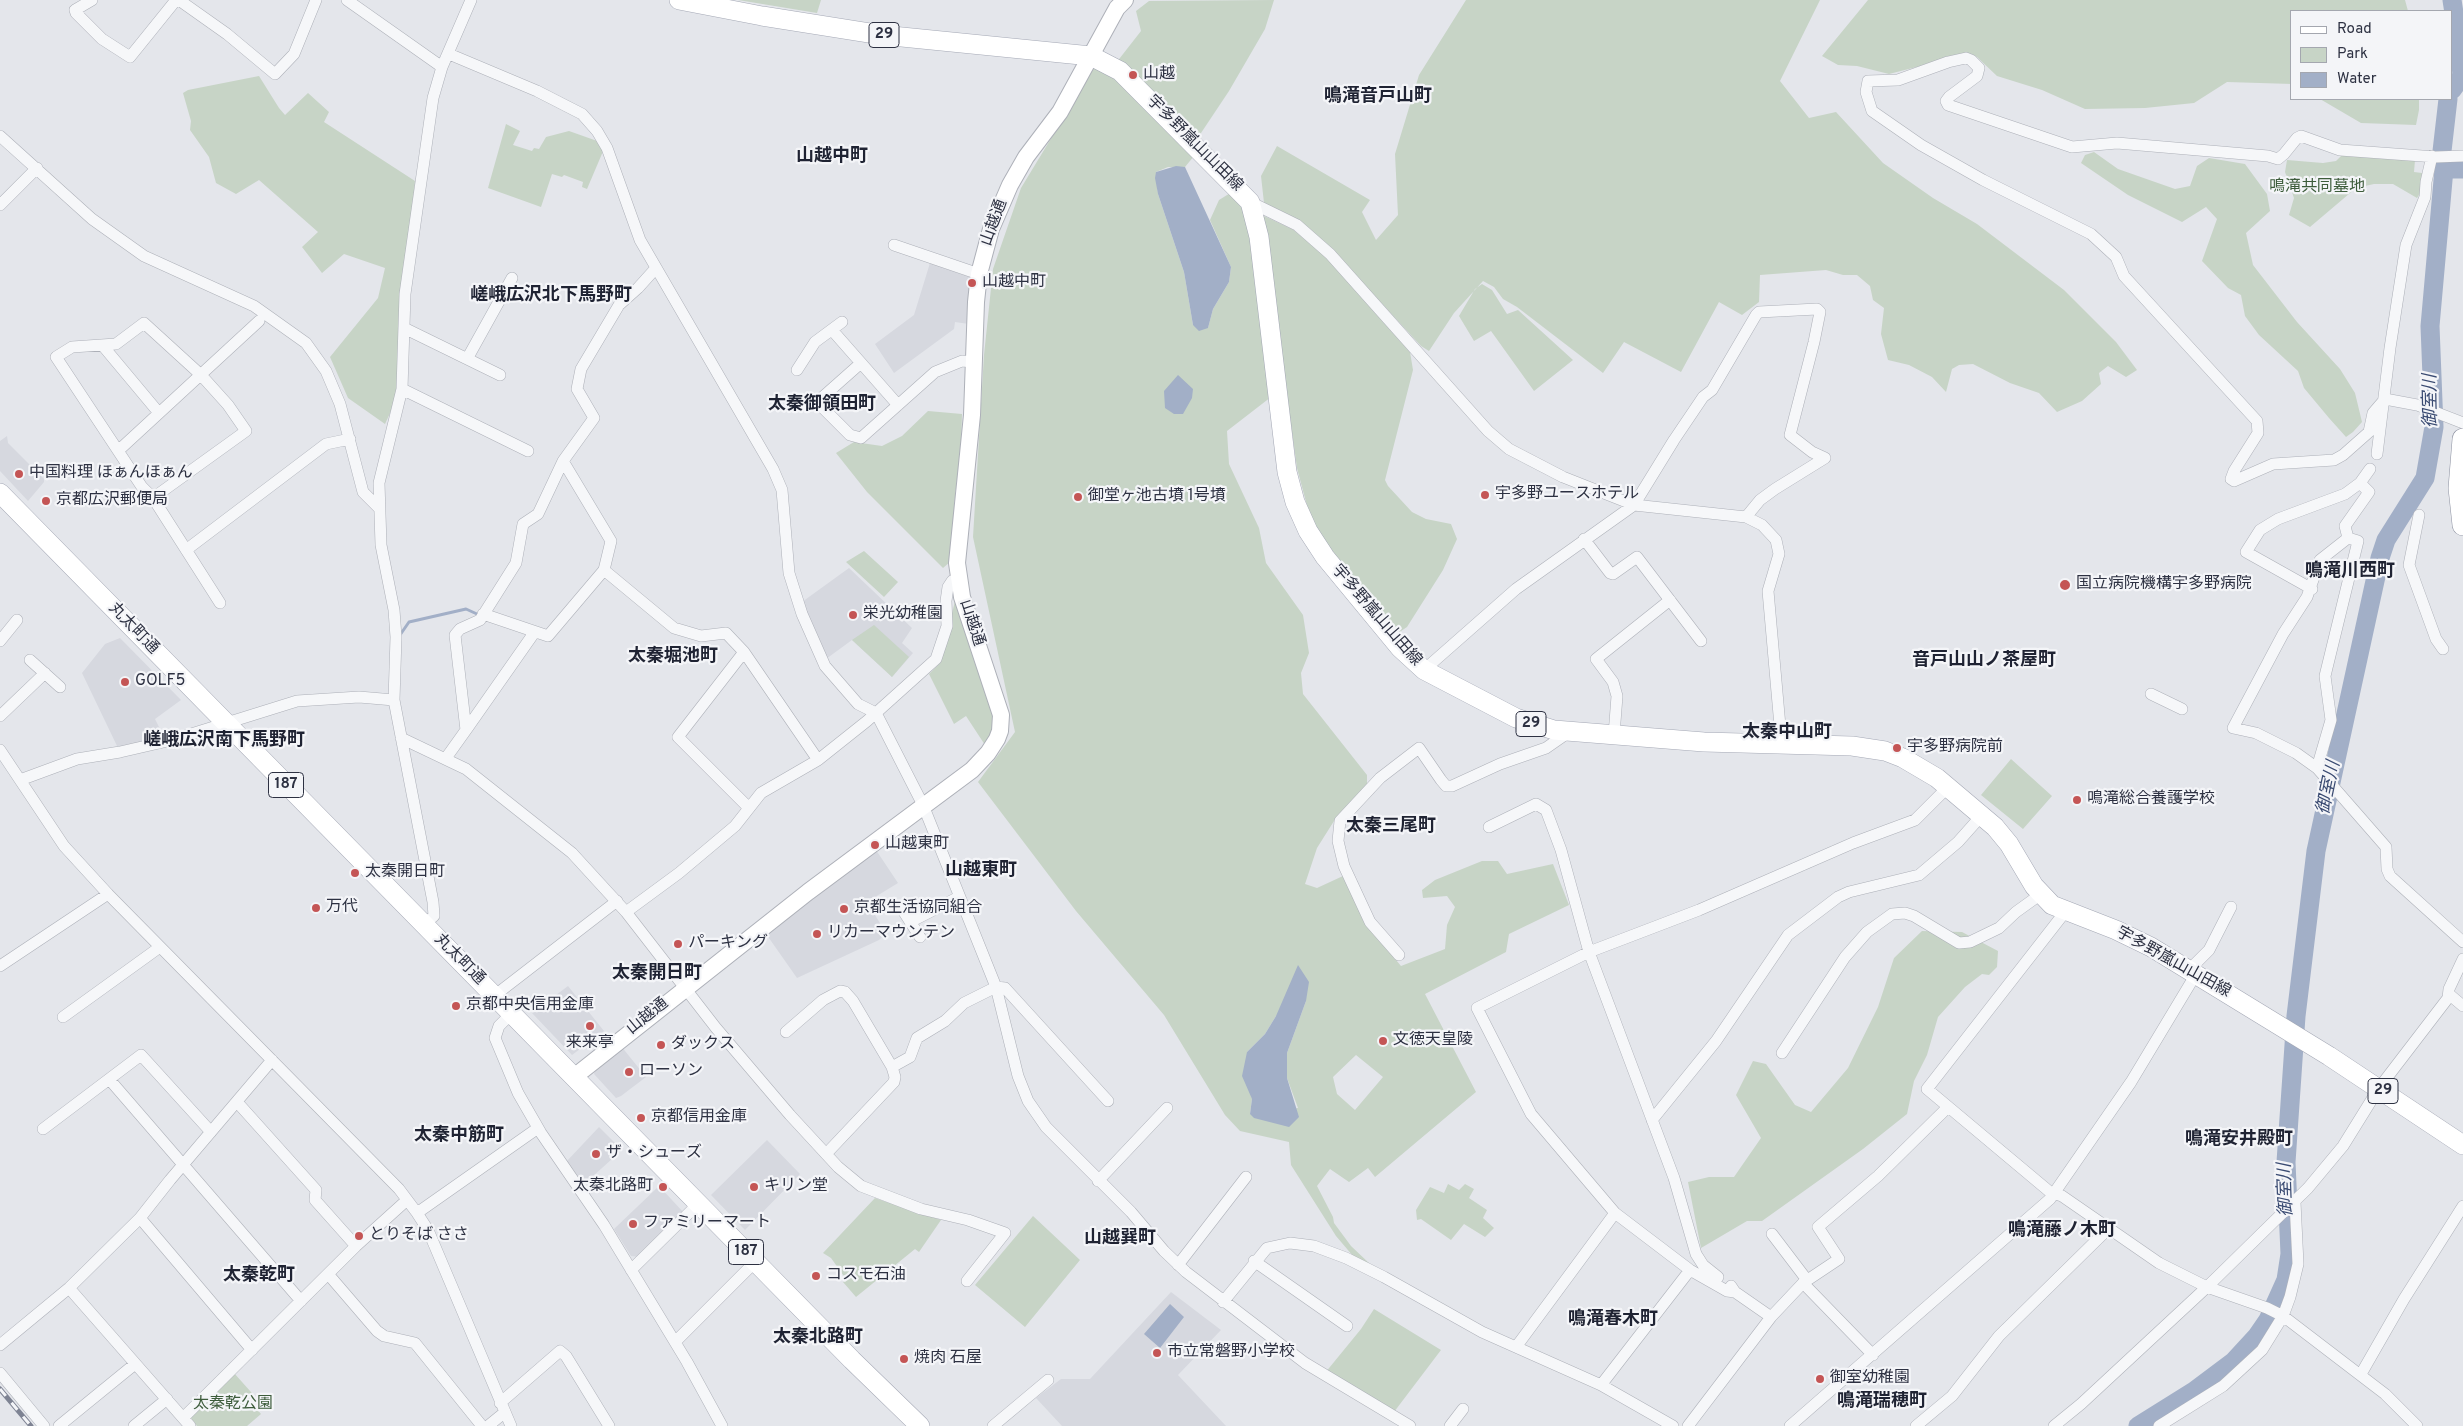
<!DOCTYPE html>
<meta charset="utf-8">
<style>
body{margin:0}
#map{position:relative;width:2463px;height:1426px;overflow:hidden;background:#e4e6eb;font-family:Overpass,sans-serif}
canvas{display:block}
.legend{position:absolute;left:2290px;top:10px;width:162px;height:90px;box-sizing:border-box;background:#f4f5f8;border:1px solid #a4a7af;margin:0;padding:6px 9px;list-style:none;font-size:15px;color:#2d3142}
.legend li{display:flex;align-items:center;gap:10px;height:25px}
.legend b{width:25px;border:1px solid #a4a7af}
</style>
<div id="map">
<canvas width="2463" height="1426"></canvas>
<ul class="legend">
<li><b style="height:6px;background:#fff"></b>Road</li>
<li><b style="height:14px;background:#c7d4c6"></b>Park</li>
<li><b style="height:14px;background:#a2afc7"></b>Water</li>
</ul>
</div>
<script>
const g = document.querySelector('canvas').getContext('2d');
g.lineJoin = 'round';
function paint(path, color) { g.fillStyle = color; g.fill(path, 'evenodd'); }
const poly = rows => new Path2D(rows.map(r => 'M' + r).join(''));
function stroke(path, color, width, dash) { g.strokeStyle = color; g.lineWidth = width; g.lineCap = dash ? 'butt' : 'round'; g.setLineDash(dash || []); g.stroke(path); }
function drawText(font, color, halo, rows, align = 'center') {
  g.font = font + ' Overpass,"Noto Sans JP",sans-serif'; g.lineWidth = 4.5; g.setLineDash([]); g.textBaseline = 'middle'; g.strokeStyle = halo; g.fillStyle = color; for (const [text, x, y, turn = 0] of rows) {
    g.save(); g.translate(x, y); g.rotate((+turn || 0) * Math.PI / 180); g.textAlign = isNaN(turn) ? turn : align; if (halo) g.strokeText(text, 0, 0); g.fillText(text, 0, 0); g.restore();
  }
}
paint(poly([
 [930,263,970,277,969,324,955,322,954,329,894,373,875,344,914,315],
 [7,436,8,443,44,479,44,482,28,501,0,471,0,441],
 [849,568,912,628,902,643,913,653,892,677,852,640,826,659,802,602],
 [120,638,181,700,155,719,165,739,118,748,82,673,105,644],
 [874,847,898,883,867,902,886,933,879,940,797,978,764,931],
 [568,986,604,1031,572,1055,532,1013],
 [621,1046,646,1077,621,1096,616,1098,594,1074,597,1064],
 [599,1127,622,1150,582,1186,566,1162],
 [767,1140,800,1174,745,1230,711,1195],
 [659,1186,685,1214,640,1257,631,1256,614,1229],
 [1171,1292,1221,1330,1178,1375,1226,1426,1062,1426,1036,1398,1061,1379,1090,1379]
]), '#d6d8df');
paint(poly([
 [738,0,821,0,817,13],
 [1274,0,1265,29,1229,91,1189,151,1194,156,1185,167,1168,167,1156,172,1158,194,1184,272,1193,325,1208,328,1213,309,1229,282,1231,267,1210,220,1219,200,1232,192,1253,226,1271,397,1227,431,1229,464,1259,528,1266,563,1303,615,1309,653,1301,673,1303,694,1367,775,1367,787,1334,821,1317,848,1305,884,1317,888,1343,876,1372,931,1401,966,1445,949,1447,925,1455,907,1447,896,1423,898,1422,890,1435,880,1482,861,1498,861,1507,874,1553,864,1569,905,1509,934,1506,952,1425,994,1476,1092,1375,1177,1368,1168,1349,1182,1330,1169,1317,1186,1333,1217,1334,1223,1351,1246,1370,1264,1353,1256,1336,1236,1291,1165,1289,1142,1240,1131,1225,1115,1164,1015,1076,911,978,782,1015,732,973,537,984,355,993,269,1021,188,1095,66,1109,72,1141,31,1136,11,1149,1],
 [1306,1001,1287,1053,1287,1078,1298,1108,1250,1114,1252,1099,1247,1052,1265,1034,1276,1016],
 [1356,1055,1383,1077,1355,1110,1337,1094,1333,1077],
 [1466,0,1820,0,1780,81,1809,118,1836,112,1883,163,1933,198,1977,224,2064,290,2116,342,2137,370,2126,377,2108,366,2099,373,2101,384,2082,401,2057,412,2039,393,2010,383,1973,364,1959,365,1952,369,1946,392,1932,377,1909,365,1888,360,1881,334,1884,308,1873,300,1870,286,1857,275,1843,275,1826,270,1760,275,1759,302,1742,315,1719,302,1681,372,1624,342,1603,373,1517,307,1503,299,1494,287,1483,281,1454,313,1429,351,1421,346,1332,250,1264,203,1261,176,1277,146,1370,200,1362,212,1376,240,1398,215,1395,154,1419,75],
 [1868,0,2405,0,2408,11,2292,11,2292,84,2227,82,2194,103,2145,108,2085,109,2042,90,1997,76,1977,57,1968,54,1889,74,1857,66,1838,65,1822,56],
 [259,76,279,108,285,115,308,93,329,112,324,122,415,181,397,398,385,424,348,398,330,357,378,298,385,268,344,254,322,273,302,247,318,232,259,180,236,194,216,183,209,157,190,130,191,121,183,93,188,90],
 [2320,99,2419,99,2419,110,2416,125,2361,123],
 [506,124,520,131,513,145,532,151,534,148,539,149,546,137,569,131,600,142,604,149,587,189,582,187,583,182,564,175,562,177,552,174,541,207,488,188],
 [2094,152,2118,169,2175,189,2190,186,2197,166,2209,158,2245,164,2267,194,2270,211,2246,233,2253,265,2297,322,2340,369,2355,393,2362,422,2353,432,2346,437,2329,418,2304,388,2298,371,2259,335,2245,316,2241,295,2228,288,2202,261,2217,219,2206,207,2182,222,2128,195,2081,163,2085,155],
 [2343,154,2415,160,2414,172,2422,173,2421,192,2417,198,2393,184,2374,184,2356,188,2310,227,2289,215,2294,198,2285,172,2287,160,2323,163,2336,161],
 [1262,215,1294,230,1327,258,1410,352,1413,370,1385,480,1388,486,1412,512,1426,519,1451,524,1457,539,1443,570,1407,627,1398,633,1333,554,1310,517,1297,468],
 [1482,284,1492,290,1507,314,1518,310,1573,360,1534,391,1491,331,1474,341,1459,316,1475,289],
 [928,411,962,414,961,446,955,496,951,561,943,568,867,492,836,453,854,442,882,446,902,436],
 [864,551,898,582,884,597,846,562],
 [955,601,993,715,995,728,985,745,966,716,954,724,929,674,940,663],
 [874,625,909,657,892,677,852,640],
 [2011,759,2052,796,2023,829,1981,795],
 [1922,931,1962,932,1998,951,1997,967,1989,975,1982,974,1965,987,1938,1017,1927,1055,1914,1081,1907,1114,1863,1149,1762,1221,1747,1221,1701,1248,1688,1182,1709,1177,1734,1177,1761,1138,1736,1095,1753,1061,1766,1064,1795,1105,1811,1112,1848,1068,1878,1007,1894,958],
 [1448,1184,1459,1190,1465,1184,1474,1189,1469,1198,1487,1210,1483,1218,1494,1228,1485,1237,1464,1224,1451,1240,1421,1219,1417,1220,1416,1210,1430,1187,1444,1193],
 [875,1198,941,1220,919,1252,915,1249,856,1297,843,1282,846,1279,831,1258,823,1253],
 [1033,1216,1080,1260,1025,1327,975,1285],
 [1374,1309,1441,1350,1394,1412,1325,1373,1361,1329],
 [234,1373,259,1401,255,1407,261,1414,247,1426,197,1426,190,1417]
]), '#c7d4c6');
paint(poly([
 [1176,166,1185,167,1231,267,1229,282,1213,309,1208,328,1199,331,1193,325,1184,272,1158,194,1155,178,1156,172],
 [1178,375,1193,389,1192,398,1183,414,1174,414,1165,408,1164,391],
 [1298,965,1309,982,1306,1001,1287,1053,1287,1078,1299,1117,1289,1127,1254,1118,1250,1114,1252,1099,1242,1076,1247,1052,1265,1034,1276,1016],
 [1170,1304,1184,1317,1160,1348,1144,1334]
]), '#a2afc7');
stroke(poly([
 [400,635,409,622,466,609,477,614]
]), '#a2afc7', 3);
stroke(poly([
 [2452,90,2462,76,2460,52,2452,0],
 [2444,169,2463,169],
 [2138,1426,2194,1391,2234,1361,2257,1336,2268,1320,2286,1280,2290,1254,2286,1162,2296,1016,2316,851,2380,558,2386,540,2425,478,2434,427,2430,326,2444,169,2442,151,2448,99]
]), '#a2afc7', 19);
const street = poly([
 [92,0,75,10,76,13,102,39,130,57,176,0],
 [179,0,227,34,275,74,294,54,316,0],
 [347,0,442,67],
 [449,54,537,91,582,114,597,131,607,148,640,240,773,469,782,490,789,573,802,614,825,666,858,704,876,713,923,805,996,987,1018,1076,1028,1101,1046,1127,1131,1212,1164,1251,1186,1272,1305,1363,1410,1426],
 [0,136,92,219,144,256,254,306,306,343,326,371,340,404,363,492,379,508],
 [1250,202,1297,225,1330,254,1488,431,1509,449,1563,477,1634,505,1746,517,1762,525,1776,540,1779,554,1768,591,1780,726,1784,745],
 [0,205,37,168],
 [894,245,979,274],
 [144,323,201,375,228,405,246,431,153,498,142,487,56,357,72,347,116,344,144,323],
 [404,328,500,375],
 [832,330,898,405],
 [103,346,159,413],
 [467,359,512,278],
 [861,363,817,402,850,435,861,438,935,372,962,361,974,362],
 [797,370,815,342,842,322],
 [402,389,528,451],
 [2385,399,2373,413,2369,432,2343,455,2334,460,2273,464,2234,481,2231,479,2234,471,2258,433,2257,421,2124,276,2116,257,2091,234,1983,180,1921,145,1872,111,1866,92,1868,81,1898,80,1948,62,1966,58,1971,60,1979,68,1977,76,1949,97,1946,101,1948,105,2072,147,2117,143,2268,156,2278,159,2284,154,2297,138,2301,136,2340,150,2436,157,2463,156],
 [2385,399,2417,405,2463,423],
 [119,450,259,321],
 [2377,454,2390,348,2406,245,2425,197,2426,182,2432,156],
 [2360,483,2370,469],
 [153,498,220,603],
 [2419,515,2409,565,2436,639,2443,649],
 [2348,538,2320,560,2307,597,2283,634,2233,728,2256,733,2296,753,2317,768,2386,847,2387,869,2390,876,2463,942],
 [1584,539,1610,573,1613,574,1637,557,1701,641],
 [186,550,326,444,350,439],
 [604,570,674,628,701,636,726,633,744,652,818,760],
 [2312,589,2246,552,2260,530,2278,519,2345,494,2360,483,2369,492,2345,526,2348,538],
 [483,614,548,636,604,570,611,541,563,461],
 [0,641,17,620],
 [744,652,678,737,748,807],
 [30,660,60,687],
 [1424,670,1516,589,1634,505,1674,440,1703,397,1712,390,1756,315,1759,312,1817,309,1820,312,1814,342,1790,435,1812,452,1825,458,1775,489,1760,500,1746,517],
 [2151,694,2182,709],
 [0,716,45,673],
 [466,730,534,633],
 [1614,735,1617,696,1613,682,1596,659,1670,600],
 [401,738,466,769,572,853,626,912,716,1028,790,1115,838,1167,861,1186,921,1209,968,1220,1005,1233,967,1281],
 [0,750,64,846,108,894,399,1189,417,1213,428,1230,511,1426],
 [446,758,466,730,455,635,460,629,480,620,516,563,523,524,538,514,563,461,594,418,577,389,581,369,619,305,638,288,656,268],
 [2317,768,2331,720,2325,676,2358,541,2348,538],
 [20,780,77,759,120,752,172,740,297,701,359,697,394,700],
 [1489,827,1536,804,1546,810,1561,850,1589,952,1674,1178,1696,1254,1703,1265,1718,1277],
 [902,909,920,937],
 [626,912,679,873,735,826,761,793,818,760,867,721,936,659,947,626,946,601,948,587,952,581,959,580],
 [2065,912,1927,1089,2050,1192,2062,1196,2159,1263,2207,1287,2267,1308,2283,1316,2385,1394,2417,1426],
 [910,922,959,897],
 [424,924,434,916,433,902,394,700,396,637,394,610,381,545,379,483,402,389,405,294,433,98,442,67,471,0],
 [1399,955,1370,922,1344,866,1338,841,1340,821,1380,778,1419,748,1441,780,1446,786,1452,786,1500,764,1546,748,1569,732],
 [0,966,108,894],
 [2189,970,2209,950,2231,907],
 [2450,995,2463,1006],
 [494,996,617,901],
 [511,1014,499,1026,495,1038,518,1093,541,1133,604,1225,687,1362,722,1426],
 [63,1017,160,947],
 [786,1032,823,1000,840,991,845,992,853,1001,892,1067,895,1077,894,1082,826,1154],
 [1782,1053,1845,957,1867,932,1892,914,1905,913,1914,916,1959,943,1970,942,1999,928,2016,912,2041,894],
 [892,1067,910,1057,917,1038,945,1021,964,1003,996,987,1005,988,1108,1101],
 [109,1079,301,1301],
 [237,1102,316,1190,315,1200,356,1246],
 [1652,1120,1716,1041,1788,935,1838,897,1849,892,1919,875,1958,842,1982,815],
 [43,1129,141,1055,211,1132],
 [1098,1181,1167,1108],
 [417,1213,538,1128],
 [140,1218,252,1350],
 [1772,1234,1807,1280],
 [1254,1261,1347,1326],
 [1178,1265,1246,1177],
 [631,1270,698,1204],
 [328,1274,377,1331,384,1336,415,1343,482,1426],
 [1803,1283,1873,1355],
 [1731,1286,1735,1292,1771,1317],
 [69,1288,190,1426],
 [1735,1292,1727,1291,1690,1270,1615,1213,1531,1114,1477,1008,1589,952,1699,910,1853,843,1915,820,1948,787],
 [1223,1302,1267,1248,1290,1243,1314,1246,1346,1258,1384,1277,1482,1332,1601,1385,1673,1426],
 [675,1342,756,1261],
 [0,1345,69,1288,140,1218,170,1180,272,1060],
 [1516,1347,1615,1213],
 [0,1373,44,1426],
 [2361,1374,2404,1299,2463,1206],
 [1601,1385,1690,1270],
 [500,1403,560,1351,566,1356,609,1426],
 [183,1418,356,1246,407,1200],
 [59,1426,135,1364],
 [134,1426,167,1399],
 [488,1426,504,1413],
 [993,1426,1048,1380],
 [1450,1426,1463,1409],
 [1688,1426,1771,1317,1803,1283,1839,1259,1818,1227,1878,1176,1947,1108],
 [1790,1426,2050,1199,2131,1082,2196,974],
 [1916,1426,1952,1396,1999,1336,2109,1228],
 [2054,1426,2081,1404,2207,1287,2308,1188,2343,1146,2379,1088,2448,998,2449,989,2463,959],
 [2159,1426,2223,1386,2262,1350,2283,1316,2290,1297,2298,1264,2295,1202]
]);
const secondary = poly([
 [574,1077,808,892,972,770,988,753,997,739,1000,731,1001,715,962,597,957,563,972,415,976,302,979,274,991,229,1010,185,1026,157,1060,112,1117,8,1125,0]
]);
const primary = poly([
 [679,0,762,16,882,35,1091,56,1120,71,1250,202,1259,237,1287,472,1295,502,1308,531,1325,557,1400,648,1424,670,1516,718,1554,730,1704,742,1852,746,1885,751,1903,758,1937,778,1995,827,2009,844,2034,886,2052,905,2116,930,2151,947,2329,1056,2463,1145],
 [0,493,852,1360,920,1426]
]);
const highway = poly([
 [2463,439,2459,488,2463,525]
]);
stroke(street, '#adb0b8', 12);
stroke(secondary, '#adb0b8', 18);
stroke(primary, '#a4a8b5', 20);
stroke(highway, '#8c91a0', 22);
stroke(street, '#f6f7f9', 11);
stroke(secondary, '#fff', 16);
stroke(primary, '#fff', 19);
stroke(highway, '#fff', 21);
const rail = poly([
 [0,1389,31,1426]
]);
stroke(rail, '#7e8393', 5);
stroke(rail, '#f4f5f8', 3, [9]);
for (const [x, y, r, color] of [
 [1133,75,5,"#c45555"],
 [972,283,5,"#c45555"],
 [19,474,5,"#c45555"],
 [1485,495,5,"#c45555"],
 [1078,497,5,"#c45555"],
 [46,501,5,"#c45555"],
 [2065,585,6,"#c45555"],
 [853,615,5,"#c45555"],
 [125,682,5,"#c45555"],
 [1897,748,5,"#c45555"],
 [2077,800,5,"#c45555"],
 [875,845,5,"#c45555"],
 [355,873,5,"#c45555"],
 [316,908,5,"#c45555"],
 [844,909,5,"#c45555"],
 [817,934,5,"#c45555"],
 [678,944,5,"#c45555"],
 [456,1006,5,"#c45555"],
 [590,1026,5,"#c45555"],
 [1383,1041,5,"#c45555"],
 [661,1045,5,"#c45555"],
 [629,1072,5,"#c45555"],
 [641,1118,5,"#c45555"],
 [596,1154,5,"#c45555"],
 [663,1187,5,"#c45555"],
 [754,1187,5,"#c45555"],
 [633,1224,5,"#c45555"],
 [359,1236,5,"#c45555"],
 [816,1276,5,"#c45555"],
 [1157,1353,5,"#c45555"],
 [904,1359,5,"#c45555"],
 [1820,1379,5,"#c45555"]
]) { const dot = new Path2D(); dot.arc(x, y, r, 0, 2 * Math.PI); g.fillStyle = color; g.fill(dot); stroke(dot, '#f4f5f8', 2); }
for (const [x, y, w] of [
 [884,35,30],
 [1531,724,30],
 [286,785,35],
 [2383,1091,30],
 [746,1252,35]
]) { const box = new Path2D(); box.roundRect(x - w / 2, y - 12.5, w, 25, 4); g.fillStyle = '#f4f5f8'; g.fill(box); stroke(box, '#2d3142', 1); }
drawText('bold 15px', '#2d3142', null, [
 ["29",884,35],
 ["29",1531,724],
 ["187",286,785],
 ["29",2383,1091],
 ["187",746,1252]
]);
drawText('16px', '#2d3142', '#f4f5f8', [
 ["山越",1143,75],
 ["山越中町",982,283],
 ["中国料理 ほぁんほぁん",29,474],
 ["宇多野ユースホテル",1495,495],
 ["御堂ヶ池古墳 1号墳",1088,497],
 ["京都広沢郵便局",56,501],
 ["国立病院機構宇多野病院",2076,585],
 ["栄光幼稚園",863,615],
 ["GOLF5",135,682],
 ["宇多野病院前",1907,748],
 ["鳴滝総合養護学校",2087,800],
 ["山越東町",885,845],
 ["太秦開日町",365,873],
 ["万代",326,908],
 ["京都生活協同組合",854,909],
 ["リカーマウンテン",827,934],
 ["パーキング",688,944],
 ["京都中央信用金庫",466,1006],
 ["文徳天皇陵",1393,1041],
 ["来来亭",590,1044,"center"],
 ["ダックス",671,1045],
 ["ローソン",639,1072],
 ["京都信用金庫",651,1118],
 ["ザ・シューズ",606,1154],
 ["太秦北路町",653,1187,"right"],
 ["キリン堂",764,1187],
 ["ファミリーマート",643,1224],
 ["とりそば ささ",369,1236],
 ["コスモ石油",826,1276],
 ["市立常磐野小学校",1167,1353],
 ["焼肉 石屋",914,1359],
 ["御室幼稚園",1830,1379]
], 'left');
drawText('16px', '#2d3142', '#f4f5f8', [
 ["宇多野嵐山山田線",1194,144,45],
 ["山越通",995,223,-70],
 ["宇多野嵐山山田線",1376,616,49],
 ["山越通",971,623,72],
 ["丸太町通",133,629,46],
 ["丸太町通",459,960,45],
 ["宇多野嵐山山田線",2173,963,29],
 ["山越通",648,1017,-39]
]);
drawText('16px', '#3d5c3b', '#f4f5f8', [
 ["鳴滝共同墓地",2317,188],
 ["太秦乾公園",233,1405]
]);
drawText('bold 18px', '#1f2333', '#f4f5f8', [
 ["鳴滝音戸山町",1378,97],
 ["山越中町",832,157],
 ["嵯峨広沢北下馬野町",551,296],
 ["太秦御領田町",822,405],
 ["鳴滝川西町",2350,572],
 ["太秦堀池町",673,657],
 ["音戸山山ノ茶屋町",1984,661],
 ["太秦中山町",1787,733],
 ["嵯峨広沢南下馬野町",224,741],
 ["太秦三尾町",1391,827],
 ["山越東町",981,871],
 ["太秦開日町",657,974],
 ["太秦中筋町",459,1136],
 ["鳴滝安井殿町",2239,1140],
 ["鳴滝藤ノ木町",2062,1231],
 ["山越巽町",1120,1239],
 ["太秦乾町",259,1276],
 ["鳴滝春木町",1613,1320],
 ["太秦北路町",818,1338],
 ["鳴滝瑞穂町",1882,1402]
]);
drawText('italic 18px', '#3a4b72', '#f4f5f8', [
 ["御室川",2432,401,-91],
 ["御室川",2330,788,-78],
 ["御室川",2287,1190,-92]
]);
</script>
